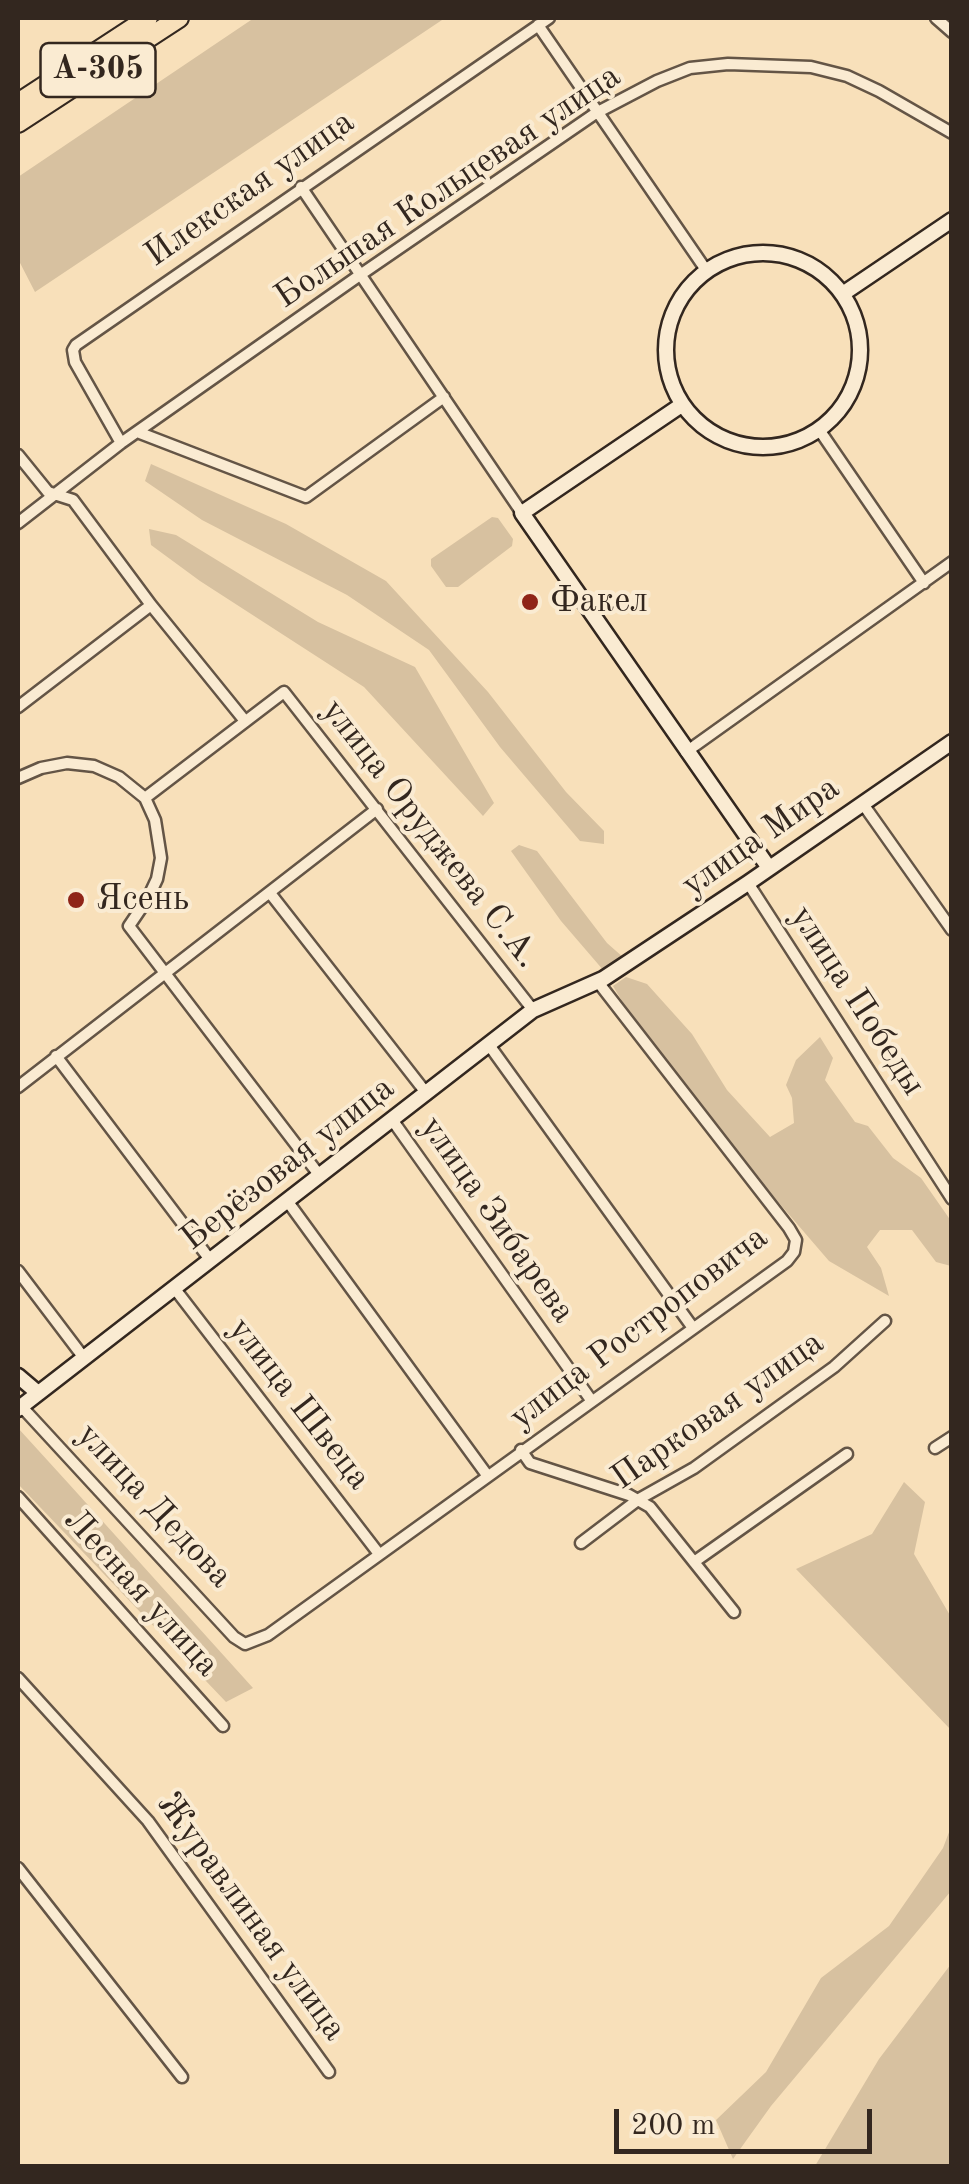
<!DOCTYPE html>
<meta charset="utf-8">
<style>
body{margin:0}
#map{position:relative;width:969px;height:2184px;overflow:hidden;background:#f8e0ba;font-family:"Old Standard TT",serif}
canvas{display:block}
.frame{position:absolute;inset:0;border:20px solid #33271f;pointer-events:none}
.scale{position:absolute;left:614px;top:2109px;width:258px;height:45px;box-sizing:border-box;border:5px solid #33271f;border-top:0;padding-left:12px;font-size:30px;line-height:35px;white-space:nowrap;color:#33271f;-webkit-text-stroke:8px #faebd2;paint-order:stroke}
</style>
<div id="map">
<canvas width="969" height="2184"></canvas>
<div class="frame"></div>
<div class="scale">200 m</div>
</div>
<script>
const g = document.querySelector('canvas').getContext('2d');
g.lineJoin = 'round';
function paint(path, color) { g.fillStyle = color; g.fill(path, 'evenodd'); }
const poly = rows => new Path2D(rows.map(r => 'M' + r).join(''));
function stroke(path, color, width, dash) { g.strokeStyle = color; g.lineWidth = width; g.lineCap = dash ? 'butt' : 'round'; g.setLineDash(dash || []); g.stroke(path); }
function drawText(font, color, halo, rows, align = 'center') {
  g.font = font + ' "Old Standard TT",serif'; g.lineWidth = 8; g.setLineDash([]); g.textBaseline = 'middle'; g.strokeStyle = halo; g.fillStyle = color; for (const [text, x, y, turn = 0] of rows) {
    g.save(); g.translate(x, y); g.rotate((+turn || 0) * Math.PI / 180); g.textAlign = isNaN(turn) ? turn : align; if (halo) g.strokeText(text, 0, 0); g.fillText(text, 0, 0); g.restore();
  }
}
paint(poly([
 [254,18,445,18,35,292,18,259,18,177],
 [151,464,286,524,386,581,488,692,566,792,604,831,604,844,580,841,500,747,429,650,347,595,202,520,145,481],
 [492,517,498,518,513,539,512,546,458,587,446,587,431,566,431,559],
 [149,529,176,535,318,622,415,667,494,803,483,816,364,687,200,581,151,545],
 [519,845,537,851,607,943,624,958,604,971,561,921,511,851],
 [626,977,647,984,692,1034,727,1090,770,1137,794,1123,792,1098,786,1085,796,1060,820,1037,833,1058,825,1080,855,1122,868,1126,893,1158,921,1178,951,1221,951,1266,936,1262,912,1230,880,1230,867,1247,881,1268,889,1296,829,1261,767,1189,635,1023,613,986],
 [18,1428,69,1484,253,1688,226,1702,18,1484],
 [904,1482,925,1502,914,1554,951,1617,951,1730,796,1569,872,1534],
 [951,1827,951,1891,771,2106,733,2159,716,2120,766,2072,821,1978,889,1926,943,1848],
 [951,1964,951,2166,815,2166,879,2059]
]), '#d7c1a0');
const street = poly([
 [936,18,952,32],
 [538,25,706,270],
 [301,187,522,513],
 [820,431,924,583],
 [140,433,306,497,444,397],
 [121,443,75,362,73,350,76,345,549,18],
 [18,455,48,492,73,500,151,605,245,721],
 [18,523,121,443,360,275,596,113,657,81,690,68,728,64,811,67,847,76,879,91,952,133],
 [18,707,151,605],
 [686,752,952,562],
 [18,778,41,768,67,763,94,766,119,777,145,798,155,820,161,858,157,879,148,898,129,926,320,1176],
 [145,798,284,692,533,1010],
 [863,804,952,930],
 [748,883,952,1199],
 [270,893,427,1094],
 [489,1045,693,1328],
 [56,1056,211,1261],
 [18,1087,377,809],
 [393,1121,591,1400],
 [288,1202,487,1475],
 [18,1271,84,1358],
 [175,1289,379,1554],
 [21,1406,234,1637,245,1644,268,1635,787,1261,794,1252,796,1240,789,1228,598,982],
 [935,1448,952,1437],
 [521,1450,530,1463,629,1495,650,1507,734,1612],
 [18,1497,223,1726],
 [581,1543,639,1499,694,1468,834,1367,885,1321],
 [694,1562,847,1454],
 [18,1678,148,1821,329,2072],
 [18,1868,182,2077]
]);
const secondary = poly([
 '666 350a97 97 0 1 1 194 0a97 97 0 1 1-194 0Z',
 [844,293,952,220],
 [680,406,522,513,769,868],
 [18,1376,38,1393],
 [18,1409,533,1010,603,979,748,883,952,742]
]);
const highway = poly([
 [18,103,148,18],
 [18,123,179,18]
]);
stroke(street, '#645546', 15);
stroke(secondary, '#33271f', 19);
stroke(highway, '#33271f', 22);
stroke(street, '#faebd2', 10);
stroke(secondary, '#faebd2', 14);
stroke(highway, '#f8e0ba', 18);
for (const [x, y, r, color] of [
 [530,602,10,"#8f2418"],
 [76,900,10,"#8f2418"]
]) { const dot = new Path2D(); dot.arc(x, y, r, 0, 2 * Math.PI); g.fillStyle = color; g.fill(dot); stroke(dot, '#faebd2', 4); }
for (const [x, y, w] of [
 [98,70,115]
]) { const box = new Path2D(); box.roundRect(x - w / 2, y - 27, w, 54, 8); g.fillStyle = '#faebd2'; g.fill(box); stroke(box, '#33271f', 2.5); }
drawText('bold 32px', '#33271f', null, [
 ["А-305",98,70]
]);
drawText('35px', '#33271f', '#faebd2', [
 ["Большая Кольцевая улица",448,187,-34],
 ["Илекская улица",250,189,-35],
 ["улица Оруджева С.А.",430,834,52],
 ["улица Мира",761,837,-35],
 ["улица Победы",857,1001,57],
 ["Берёзовая улица",288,1164,-38],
 ["улица Зибарева",497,1220,55],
 ["улица Ростроповича",639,1328,-37],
 ["улица Швеца",299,1404,52],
 ["Парковая улица",718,1411,-35],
 ["улица Дедова",154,1506,47],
 ["Лесная улица",141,1593,48],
 ["Журавлиная улица",251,1917,54]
]);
drawText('35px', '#33271f', '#faebd2', [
 ["Факел",550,602],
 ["Ясень",96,900]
], 'left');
</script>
